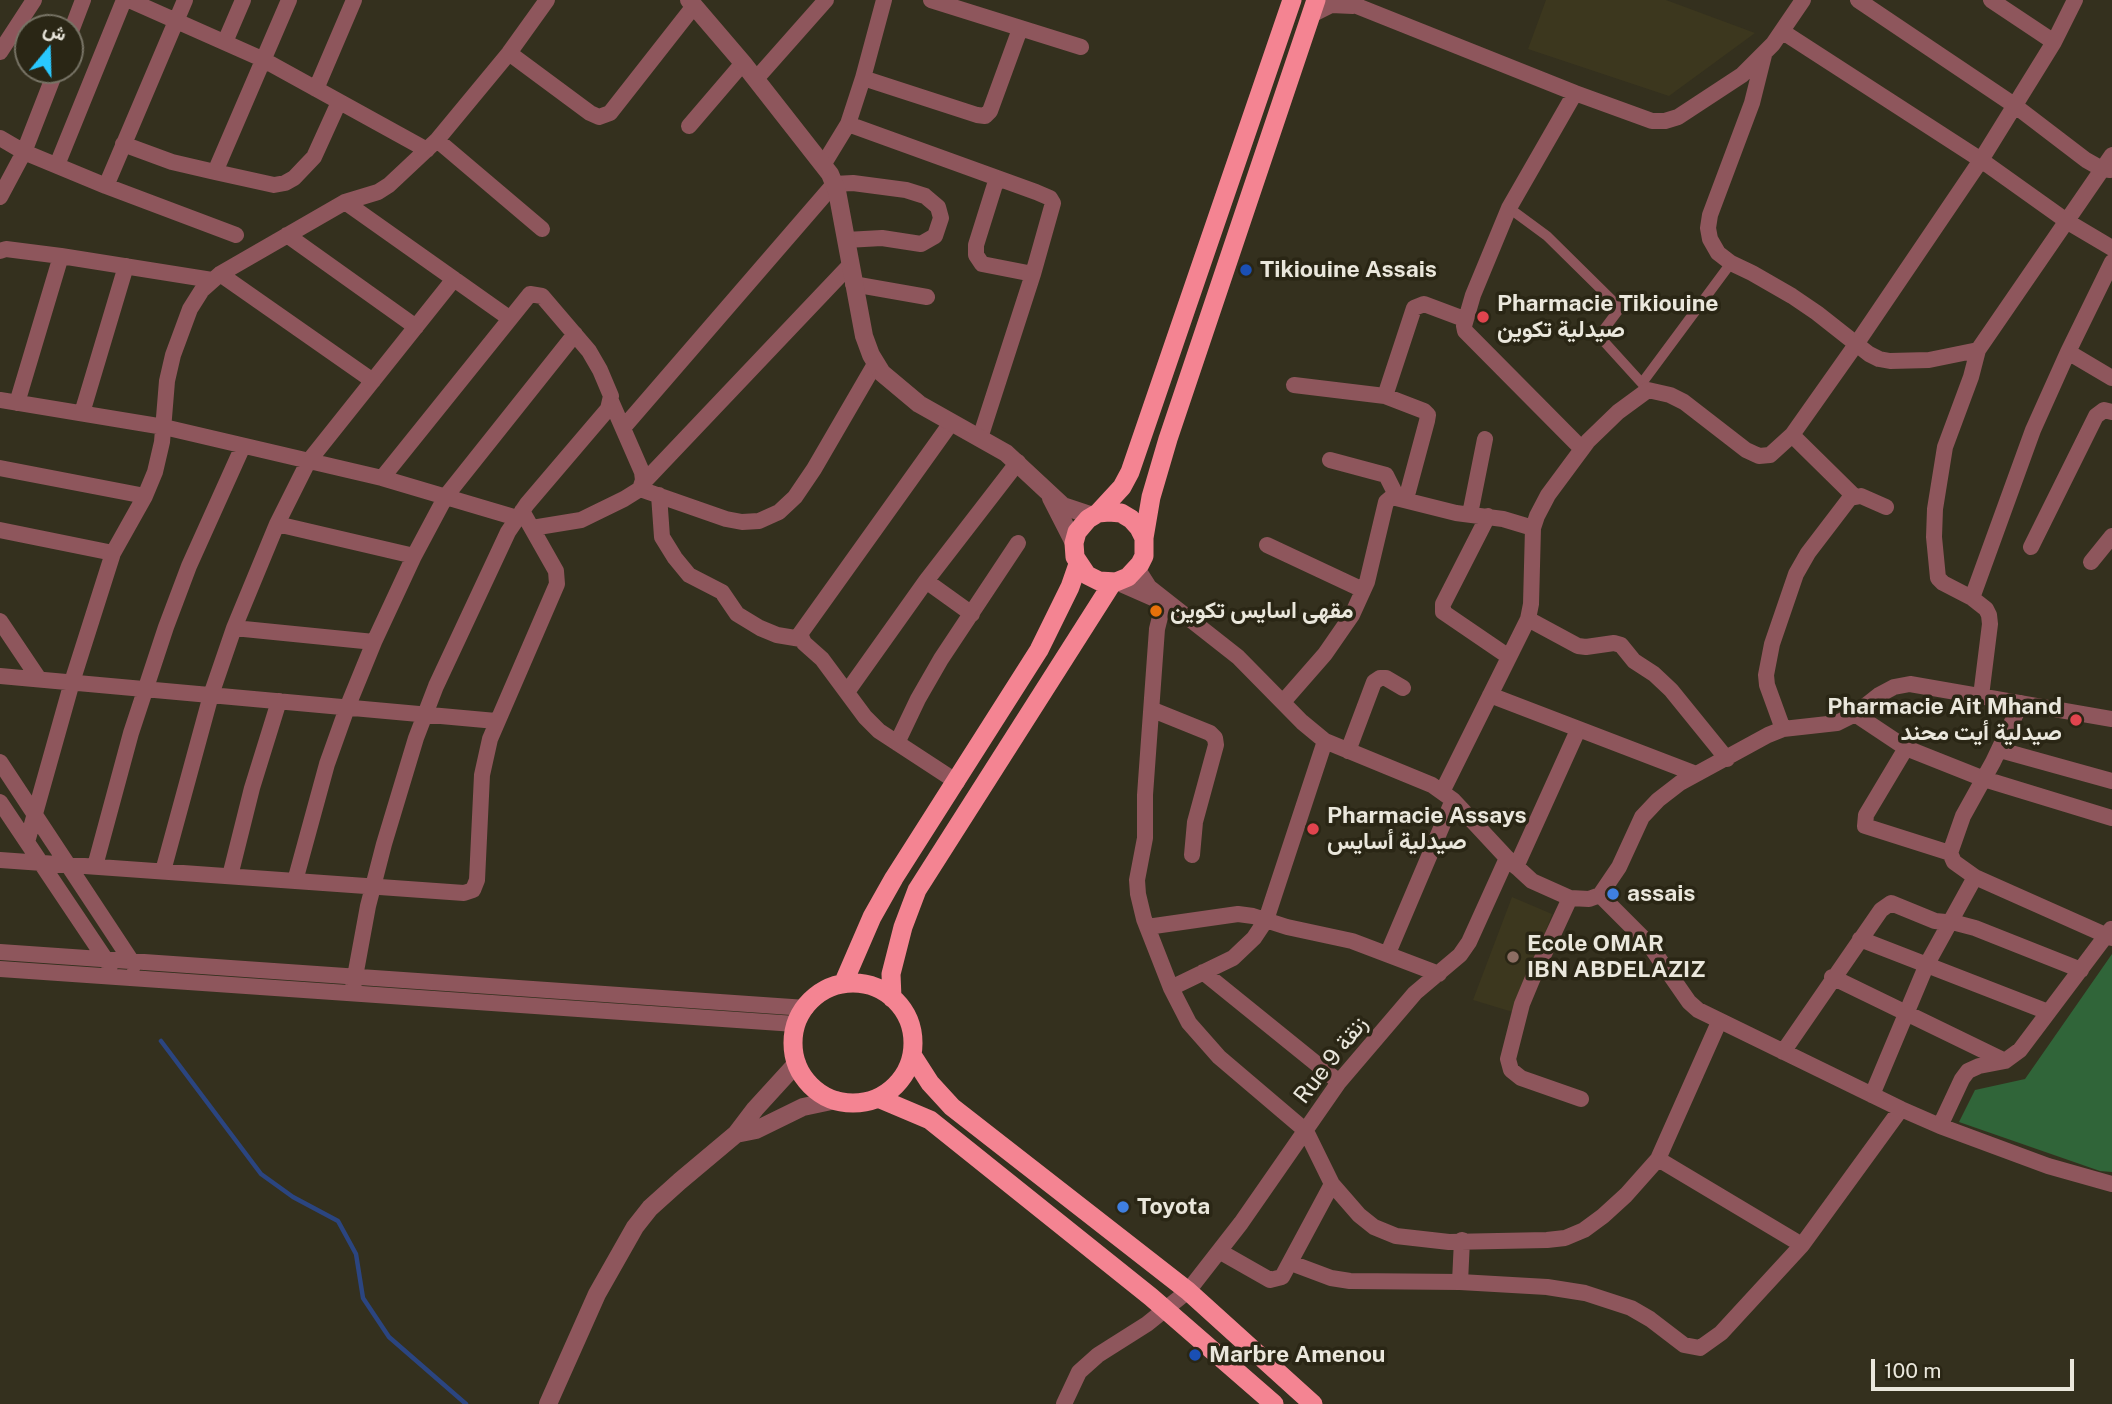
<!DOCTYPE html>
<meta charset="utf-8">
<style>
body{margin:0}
#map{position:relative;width:2112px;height:1404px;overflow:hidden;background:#34301e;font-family:"Public Sans",Vazirmatn,sans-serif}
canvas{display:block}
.north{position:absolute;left:14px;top:14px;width:70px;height:70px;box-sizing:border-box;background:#2a2615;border:2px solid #777365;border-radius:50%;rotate:19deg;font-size:19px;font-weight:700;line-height:28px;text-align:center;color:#eae7dc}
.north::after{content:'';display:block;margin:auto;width:24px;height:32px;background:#29c8ff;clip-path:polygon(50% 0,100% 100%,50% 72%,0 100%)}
.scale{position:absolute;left:1871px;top:1359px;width:203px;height:32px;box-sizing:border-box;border:4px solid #eae7dc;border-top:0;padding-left:9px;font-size:21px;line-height:24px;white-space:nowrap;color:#eae7dc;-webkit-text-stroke:5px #2a2615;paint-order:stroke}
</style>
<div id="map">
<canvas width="2112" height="1404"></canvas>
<div class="north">ش</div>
<div class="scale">100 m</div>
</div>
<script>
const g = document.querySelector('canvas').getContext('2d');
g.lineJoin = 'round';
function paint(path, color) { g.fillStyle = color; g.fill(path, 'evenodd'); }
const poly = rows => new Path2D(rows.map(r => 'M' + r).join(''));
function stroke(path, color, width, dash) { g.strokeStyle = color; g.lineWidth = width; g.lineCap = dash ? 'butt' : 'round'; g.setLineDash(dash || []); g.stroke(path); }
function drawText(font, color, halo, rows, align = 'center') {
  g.font = font + ' "Public Sans",Vazirmatn,sans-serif'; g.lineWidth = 7; g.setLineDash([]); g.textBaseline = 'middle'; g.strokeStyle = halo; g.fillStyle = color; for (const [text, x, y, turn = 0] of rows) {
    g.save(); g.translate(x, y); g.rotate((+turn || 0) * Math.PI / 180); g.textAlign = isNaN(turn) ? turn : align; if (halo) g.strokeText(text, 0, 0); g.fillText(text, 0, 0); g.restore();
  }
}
paint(poly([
 [1546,0,1666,0,1755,33,1669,96,1528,49],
 [1512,897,1552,914,1516,1013,1473,1000]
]), '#3c371e');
paint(poly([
 [2112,954,2112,1172,2100,1171,1959,1122,1975,1090,2025,1079]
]), '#306539');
stroke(poly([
 [161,1041,261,1174,293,1197,338,1221,356,1254,363,1298,389,1337,466,1404]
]), '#2b4580', 4.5);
stroke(poly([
 [1509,208,1547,236,1620,308,1599,336,1648,390],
 [1642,383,1731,263]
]), '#8e565c', 10);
stroke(poly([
 [129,0,262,59,427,150],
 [931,0,1081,47],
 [1342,0,1575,93,1652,121,1665,121,1678,117,1742,75,1773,44,1803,0],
 [1858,0,2014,105,2086,160,2102,169,2110,170],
 [1311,15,1331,5,1353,6],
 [1783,32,1981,160,2068,222,2112,248],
 [70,34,83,0],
 [225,42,243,0],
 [2054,42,2075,0],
 [0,52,34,0],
 [509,53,590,113,599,117,610,113,694,6],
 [1764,55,1752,103,1710,215,1708,228,1710,239,1718,253,1731,263,1752,273,1792,296,1817,313,1869,354,1879,359,1890,361,1929,360,1978,350,2112,155],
 [863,78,977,115,985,116,990,111,1020,29],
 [756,79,826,0],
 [316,89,354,0],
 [1575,93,1509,208,1473,295,1464,326,1465,331,1582,449],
 [848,124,1036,192,1050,198,1053,203,1033,274,980,438],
 [689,126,743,63],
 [0,138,24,152,106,186,236,235],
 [437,140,542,229],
 [123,144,172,162,215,172,274,185,285,183,294,178,314,157,339,102],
 [57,165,124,0],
 [823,165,848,124,863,78,884,0],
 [215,172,289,0],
 [997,178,976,245,976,255,982,264,1033,274],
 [106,186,185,0],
 [0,197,24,152,56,70],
 [345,202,509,318],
 [287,235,416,327],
 [0,251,6,249,61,256,212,280],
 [220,274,373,381],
 [853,284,927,297],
 [1978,350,1971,377,1945,447,1935,509,1934,537,1938,578,1943,583,1972,598,1986,609,1989,615,1990,624,1981,696],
 [2068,352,2112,378],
 [1294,385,1385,396,1424,411,1428,415,1427,421,1406,499],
 [1385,396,1414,308,1424,304,1464,319],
 [0,400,164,427,382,478,517,518],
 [17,403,61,256],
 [82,413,126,266],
 [951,423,800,634,804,643,822,659,865,717,879,731,957,782],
 [623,428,834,184,853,183,906,190,925,196,938,207,941,218,935,236,921,244,882,238,846,240],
 [1792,435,1854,496],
 [1330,460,1386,475,1397,497],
 [0,468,145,496],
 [642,484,850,265],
 [640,489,726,519,742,522,759,521,779,512,795,497,814,469,875,364],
 [659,495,662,537,675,558,689,575,722,592,737,614,760,628,777,635,801,639],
 [1470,514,1485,439],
 [1488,516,1443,604,1443,612,1509,657],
 [277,524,414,556],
 [532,528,581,520,624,499,640,489,643,480,642,472,611,401],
 [0,530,113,553],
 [1267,545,1363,590],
 [2031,547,2096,416,2104,410,2112,412],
 [2091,562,2112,536],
 [1137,568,1149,587,1238,657,1302,722,1325,741,1432,785,1453,800,1507,858,1532,881,1570,898,1589,899,1600,895,1619,867,1642,817,1658,800,1680,783,1768,735,1783,729,1837,723,1855,714,1879,695,1894,687,1910,684,2112,719],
 [926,581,972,614],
 [1116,582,1157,600],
 [1972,598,2033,430,2068,352,2112,262],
 [1169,604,1160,617,1157,629,1145,795,1145,838,1137,880,1138,894,1144,919,1171,988,1189,1023,1219,1057,1306,1131,1332,1184,1359,1215,1374,1227,1396,1236,1449,1242,1547,1240,1565,1238,1584,1230,1603,1216,1626,1195,1658,1159,1719,1022],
 [1528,619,1578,646,1586,647,1614,643,1621,645,1634,661,1654,674,1671,690,1727,759],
 [0,621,39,679],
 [234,628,374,642],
 [0,676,496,721],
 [847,692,926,581,1018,462],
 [1490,695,1696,774],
 [1283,702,1325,654,1352,615,1367,582,1386,502,1392,497,1456,513,1503,519,1533,528],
 [2021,703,1993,762,1963,816,1950,853,1954,862,1975,877,2112,938],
 [1153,710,1210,733,1215,738,1216,745,1195,822,1192,855],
 [1855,714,1906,748,1984,779,2112,818],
 [1783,729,1767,685,1766,675,1772,644,1796,574,1808,553,1850,498,1861,496,1886,507],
 [897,743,918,699,941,659,1018,543],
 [1906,748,1866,815,1865,826,1950,853],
 [2000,750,2112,781],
 [1348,751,1374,682,1380,678,1386,678,1403,688],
 [0,762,134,965],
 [1442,792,1528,619,1531,604,1533,528,1537,516,1548,495,1588,441,1618,412,1648,390,1670,395,1684,402,1746,450,1759,456,1770,455,1792,435,1857,343,1981,160,2054,42,1991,0],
 [0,802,110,966],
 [27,842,72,682,113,553,145,496,155,472,162,442,167,381,173,355,190,309,202,290,220,274,345,202,378,192,389,185,437,140,509,53,547,0],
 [0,860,464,893,473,890,477,880,482,775,490,739,557,584,556,571,522,511],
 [95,866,131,733,166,627,189,566,243,446],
 [1516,867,1578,730],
 [163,871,211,695,234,628,277,524,308,462,454,279],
 [230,876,252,788,279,701],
 [295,881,327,764,347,708,374,642,414,556,446,496,575,334],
 [1600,895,1648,943,1689,1002,1698,1010,1901,1109,1940,1126,2048,1166,2112,1184],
 [1570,898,1532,980,1522,1004,1508,1059,1511,1070,1521,1078,1581,1099],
 [1147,927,1238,914,1253,916,1287,927,1352,941,1439,974],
 [1860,939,2048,1012],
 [0,952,806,1008],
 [1388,953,1453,800],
 [0,969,795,1024],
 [1203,972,1339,1082],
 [1832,977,2005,1061],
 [1171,988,1233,958,1254,938,1266,920,1325,741],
 [352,993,368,906,384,844,416,738,436,686,508,532,527,504,608,409,611,396,600,370,589,351,542,296,530,294,382,478],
 [1783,1052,1881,910,1891,903,1935,921,1956,923,1975,928,2081,970],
 [1872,1095,1927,964,1975,877],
 [1940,1126,1962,1079,1968,1071,1979,1066,2005,1061,2020,1050,2111,929],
 [1658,1159,1802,1245],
 [1462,1240,1460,1282,1547,1287,1585,1293,1631,1308,1650,1319,1684,1345,1700,1348,1721,1333,1802,1245,1901,1109],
 [1219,1251,1270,1280,1282,1277,1332,1184],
 [1291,1263,1331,1278,1350,1281,1460,1282],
 [1064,1404,1079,1372,1098,1355,1147,1324,1188,1291,1241,1223,1339,1082,1415,993,1460,955,1469,942,1507,858]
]), '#8e565c', 16);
stroke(poly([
 [689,0,743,63,830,174,837,191,864,336,871,355,882,373,919,404,1006,453,1063,506,1093,516],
 [1051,498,1074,543],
 [736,1134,756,1130,803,1107,836,1100],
 [548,1404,597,1294,635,1227,650,1208,680,1181,736,1134,755,1109,797,1063]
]), '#8e565c', 18);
stroke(poly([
 [1098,513,1122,487,1130,472,1292,0],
 [1144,538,1139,528,1131,519,1121,513,1109,512,1098,513,1088,519,1077,532,1074,543,1075,557,1087,575,1099,581,1116,582,1128,577,1140,564,1144,556,1144,538,1151,497,1168,439,1316,0],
 '793 1043a60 60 0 1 1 120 0a60 60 0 1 1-120 0Z',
 [843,984,872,917,894,878,1039,650,1070,587,1078,564],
 [892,998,891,974,903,927,917,890,1113,582],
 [912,1055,930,1083,952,1107,1188,1291,1313,1404],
 [878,1098,930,1120,1151,1297,1274,1404]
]), '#f48492', 19);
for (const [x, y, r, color] of [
 [1246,270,7,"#1a4fb4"],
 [1483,317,7,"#e0444e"],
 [1156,611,7,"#e8710a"],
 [2076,720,7,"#e0444e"],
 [1313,829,7,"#e0444e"],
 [1613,894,7,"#3f7fe0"],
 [1513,957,7,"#8d6e63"],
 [1123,1207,7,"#3f7fe0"],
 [1195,1355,7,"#1a4fb4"]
]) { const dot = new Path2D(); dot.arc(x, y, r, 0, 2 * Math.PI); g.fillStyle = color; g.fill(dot); stroke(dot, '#2a2615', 2.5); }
drawText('bold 23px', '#eae7dc', '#2a2615', [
 ["Tikiouine Assais",1260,270],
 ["Pharmacie Tikiouine",1497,304],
 ["صيدلية تكوين",1497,330],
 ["مقهى اسايس تكوين",1170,611],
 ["Pharmacie Ait Mhand",2062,707,"right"],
 ["صيدلية أيت محند",2062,733,"right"],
 ["Pharmacie Assays",1327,816],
 ["صيدلية أسايس",1327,842],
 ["assais",1627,894],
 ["Ecole OMAR",1527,944],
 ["IBN ABDELAZIZ",1527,970],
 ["Toyota",1137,1207],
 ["Marbre Amenou",1209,1355]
], 'left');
drawText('23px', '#eae7dc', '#2a2615', [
 ["Rue 9 زنقة",1331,1060,-52]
]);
</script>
